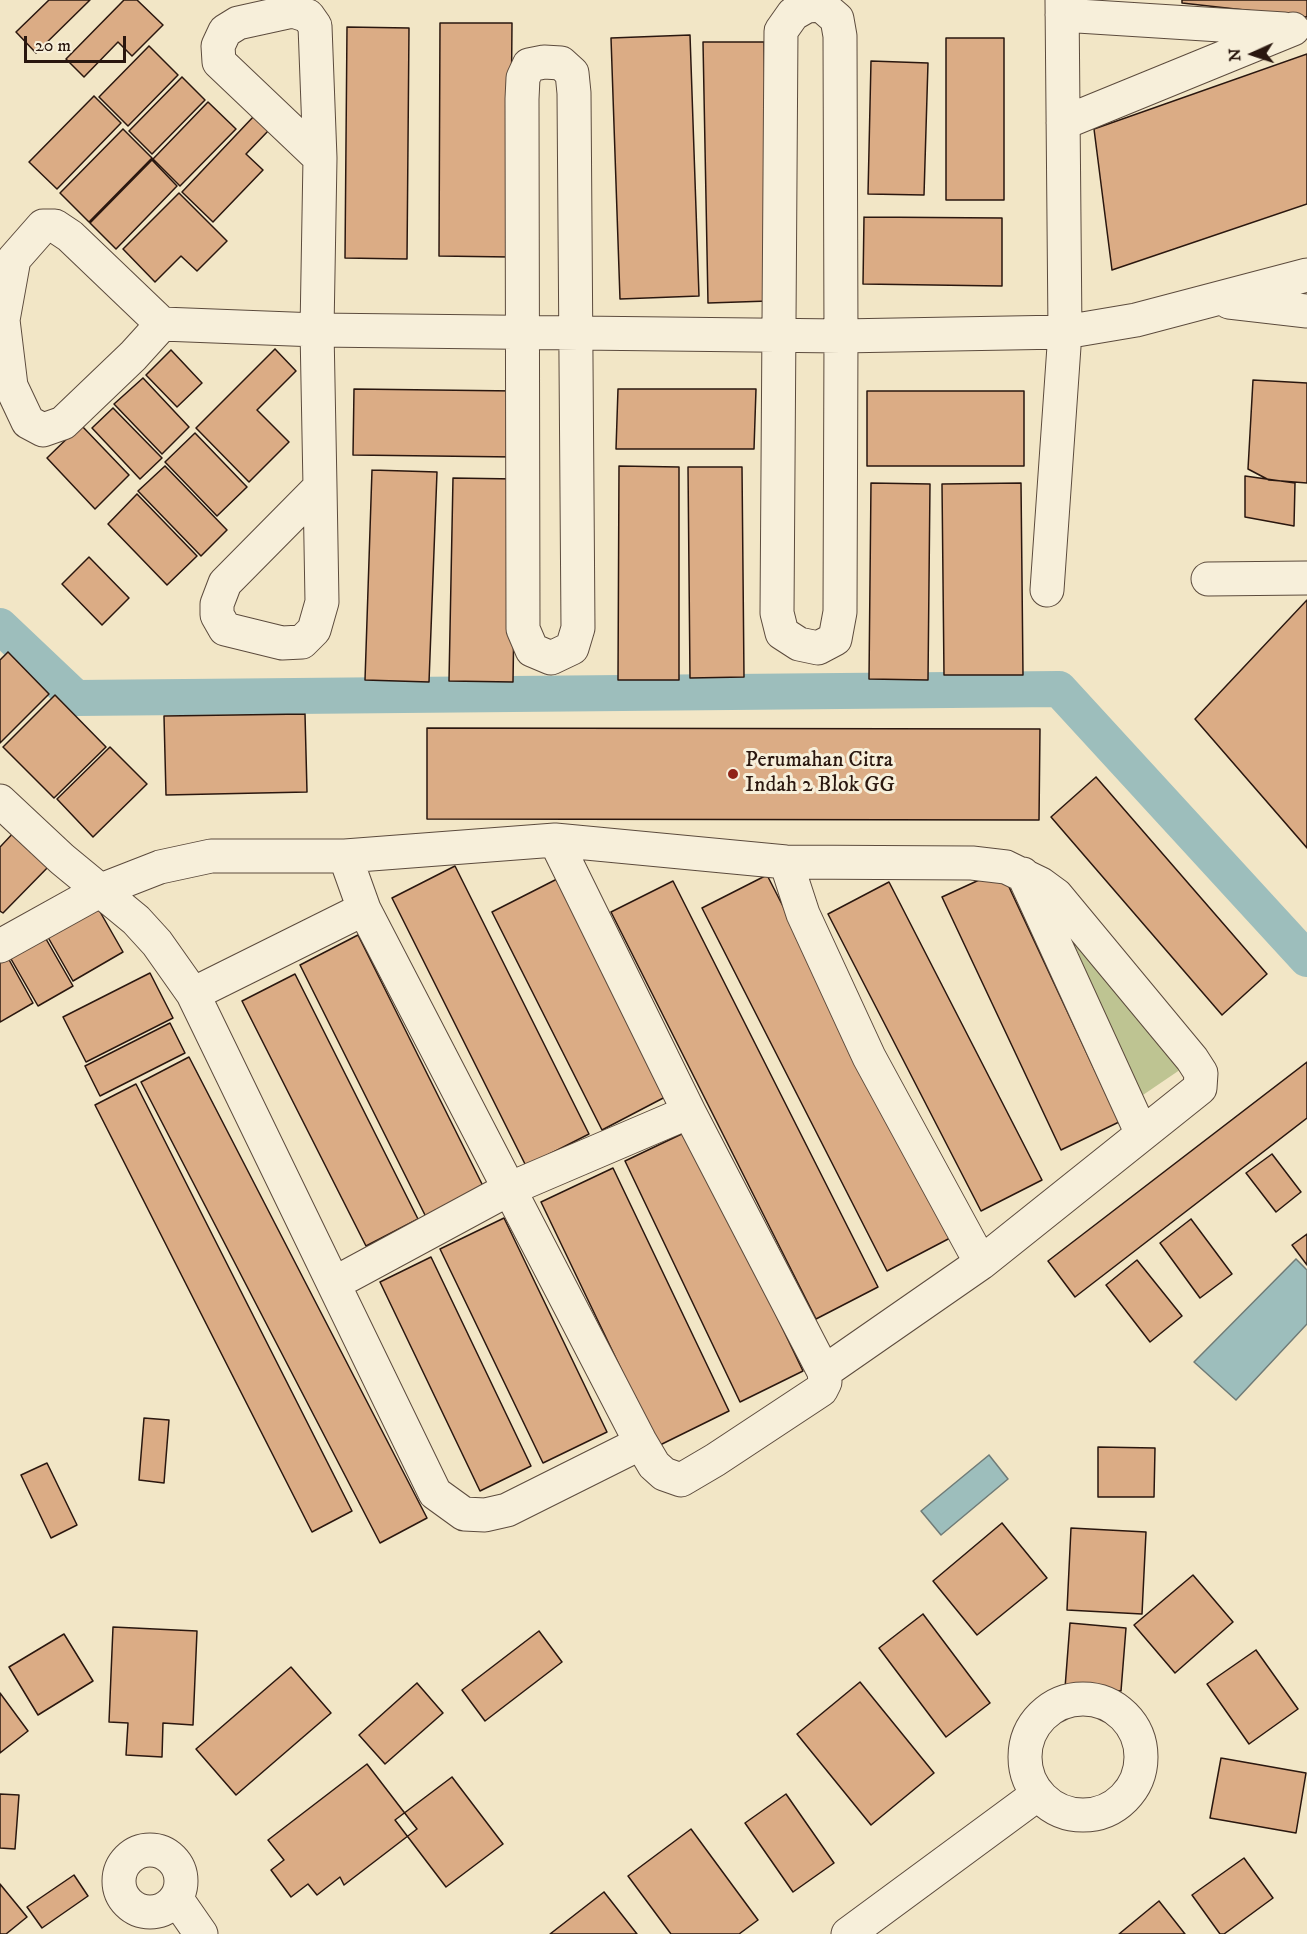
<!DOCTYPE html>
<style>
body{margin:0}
#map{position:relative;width:1307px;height:1934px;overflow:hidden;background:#f2e6c6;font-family:"IM FELL DW Pica",serif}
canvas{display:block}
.north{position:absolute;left:1223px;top:24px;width:60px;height:60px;-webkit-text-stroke:4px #f7efda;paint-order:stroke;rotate:267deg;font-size:16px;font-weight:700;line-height:24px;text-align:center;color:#2a170f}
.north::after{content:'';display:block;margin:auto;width:21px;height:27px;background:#2a170f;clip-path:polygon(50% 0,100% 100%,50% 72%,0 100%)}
.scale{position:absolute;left:24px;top:36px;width:102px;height:27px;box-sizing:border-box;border:3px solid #2a170f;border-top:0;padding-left:8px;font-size:18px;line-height:21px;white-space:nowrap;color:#2a170f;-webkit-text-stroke:4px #f7efda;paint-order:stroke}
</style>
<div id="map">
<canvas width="1307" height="1934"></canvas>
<div class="north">N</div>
<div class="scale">20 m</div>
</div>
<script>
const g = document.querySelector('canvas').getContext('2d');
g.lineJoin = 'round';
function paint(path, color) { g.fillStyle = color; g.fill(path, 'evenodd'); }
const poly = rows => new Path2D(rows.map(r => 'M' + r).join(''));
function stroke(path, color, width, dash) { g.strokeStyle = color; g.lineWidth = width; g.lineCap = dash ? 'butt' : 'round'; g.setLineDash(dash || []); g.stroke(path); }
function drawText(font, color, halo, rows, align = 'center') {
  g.font = font + ' "IM FELL DW Pica",serif'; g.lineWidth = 6; g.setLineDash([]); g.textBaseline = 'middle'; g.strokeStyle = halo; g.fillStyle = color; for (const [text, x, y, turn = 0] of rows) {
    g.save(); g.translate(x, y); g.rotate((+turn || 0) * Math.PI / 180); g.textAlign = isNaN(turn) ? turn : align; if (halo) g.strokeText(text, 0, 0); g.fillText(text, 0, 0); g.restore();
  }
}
paint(poly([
 [1055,899,1190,1063,1140,1097]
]), '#bec492');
const water = poly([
 [1296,1259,1307,1270,1307,1324,1236,1400,1194,1362,1296,1259],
 [989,1455,1008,1479,941,1535,921,1511,989,1455]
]);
paint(water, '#9dbebc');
stroke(water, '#6f7b77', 1.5);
stroke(poly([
 [0,626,76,698,1059,689,1307,959]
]), '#9dbebc', 36);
const building = poly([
 [49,0,90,0,36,53,16,32,49,0],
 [124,0,137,0,163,25,132,56,118,42,84,77,66,59,124,0],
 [1182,0,1307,0,1307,17,1182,3,1182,0],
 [440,23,512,23,510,257,439,256,440,23],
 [347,27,409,28,407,259,345,258,347,27],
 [690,35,699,296,620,299,611,38,690,35],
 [946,38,1004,38,1004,200,946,200,946,38],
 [703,42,764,42,769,301,708,303,703,42],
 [149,46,178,75,128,126,99,97,149,46],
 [1307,54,1307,204,1112,270,1094,129,1307,54],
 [871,61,928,63,924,195,868,194,871,61],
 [182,77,205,100,152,154,129,131,182,77],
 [94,96,121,123,57,189,29,162,94,96],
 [208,102,236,129,180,186,153,159,208,102],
 [254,116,269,130,246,154,263,170,213,222,182,192,254,116],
 [123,129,152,158,89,222,60,193,123,129],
 [152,160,177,186,116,249,90,223,152,160],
 [179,193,227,241,197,271,181,256,155,282,123,249,179,193],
 [864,217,1002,218,1002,286,863,284,864,217],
 [275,349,296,371,257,410,289,442,249,482,196,428,275,349],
 [171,350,202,383,177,407,146,375,171,350],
 [143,378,189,427,162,454,114,404,143,378],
 [1253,380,1307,383,1307,483,1269,480,1248,469,1253,380],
 [354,389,516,391,515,457,353,455,354,389],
 [618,389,756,389,754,449,616,449,618,389],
 [867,391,1024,391,1024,466,867,466,867,391],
 [113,408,162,458,140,479,92,428,113,408],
 [81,425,129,475,95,509,47,458,81,425],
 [195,433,247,487,217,516,165,462,195,433],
 [165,466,227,530,201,556,138,491,165,466],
 [619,466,679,467,679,680,618,680,619,466],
 [688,467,742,467,744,677,690,678,688,467],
 [372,470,437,472,429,682,365,680,372,470],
 [1245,476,1295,483,1294,526,1245,517,1245,476],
 [453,478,516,479,513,682,449,681,453,478],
 [871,483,930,484,928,680,869,679,871,483],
 [1021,483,1023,675,944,675,942,484,1021,483],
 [137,494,197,556,167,585,108,524,137,494],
 [89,557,129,598,102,625,62,584,89,557],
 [1307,600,1307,848,1195,719,1307,600],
 [8,652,49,694,0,743,0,660,8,652],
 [55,695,106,747,54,798,3,747,55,695],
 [305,714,307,792,166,795,164,716,305,714],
 [427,728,1040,729,1039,820,427,819,427,728],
 [110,747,147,784,93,837,57,799,110,747],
 [1096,777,1267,974,1222,1015,1051,817,1096,777],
 [17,829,52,863,3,913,0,911,0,847,17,829],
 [455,866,589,1134,526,1166,392,898,455,866],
 [1001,870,1119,1122,1061,1150,942,897,1001,870],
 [767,875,952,1237,887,1271,702,908,767,875],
 [559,878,669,1095,602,1130,492,912,559,878],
 [673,881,878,1287,816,1319,611,912,673,881],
 [889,882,1042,1180,981,1211,828,914,889,882],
 [91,896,123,952,73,981,41,925,91,896],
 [38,925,73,986,38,1006,3,945,38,925],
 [358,935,484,1188,426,1217,300,965,358,935],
 [2,947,33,1003,0,1022,0,948,2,947],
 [150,973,173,1018,86,1062,63,1017,150,973],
 [295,974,418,1219,366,1246,242,1001,295,974],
 [170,1023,185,1053,100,1096,85,1066,170,1023],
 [189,1057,427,1518,380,1543,141,1082,189,1057],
 [1307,1062,1307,1118,1075,1297,1048,1261,1307,1062],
 [136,1084,352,1511,312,1532,95,1105,136,1084],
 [688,1131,803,1371,740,1402,625,1161,688,1131],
 [1272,1154,1301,1192,1276,1212,1246,1173,1272,1154],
 [613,1168,729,1411,658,1446,541,1202,613,1168],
 [504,1218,607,1432,543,1463,440,1249,504,1218],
 [1191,1219,1232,1274,1200,1298,1160,1243,1191,1219],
 [1307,1234,1307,1265,1292,1245,1307,1234],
 [431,1257,531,1466,480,1491,380,1282,431,1257],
 [1137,1260,1182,1316,1150,1342,1106,1285,1137,1260],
 [144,1418,169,1420,164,1483,139,1480,144,1418],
 [1098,1447,1155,1448,1154,1497,1098,1497,1098,1447],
 [47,1463,77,1525,51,1538,21,1475,47,1463],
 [1002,1523,1047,1578,977,1635,933,1581,1002,1523],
 [1071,1528,1146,1532,1142,1614,1067,1610,1071,1528],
 [1193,1575,1233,1622,1175,1673,1134,1625,1193,1575],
 [923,1614,990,1703,946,1737,879,1648,923,1614],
 [1070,1623,1126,1628,1121,1691,1065,1688,1070,1623],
 [113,1627,197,1631,193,1725,163,1723,162,1757,126,1755,128,1723,109,1722,113,1627],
 [539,1631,562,1662,485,1721,462,1690,539,1631],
 [64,1634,93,1681,38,1715,9,1667,64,1634],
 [1256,1650,1298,1709,1249,1744,1207,1684,1256,1650],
 [291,1667,331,1713,236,1795,196,1749,291,1667],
 [860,1682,934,1773,871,1825,797,1734,860,1682],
 [417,1683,443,1713,385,1764,359,1735,417,1683],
 [0,1693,28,1731,0,1753,0,1693],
 [1221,1758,1306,1773,1296,1833,1210,1818,1221,1758],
 [367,1764,417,1829,344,1885,340,1877,317,1895,308,1884,291,1897,271,1870,284,1860,268,1840,367,1764],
 [452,1777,503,1844,446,1887,395,1820,452,1777],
 [0,1794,19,1795,15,1849,0,1848,0,1794],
 [786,1794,834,1863,793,1892,745,1823,786,1794],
 [691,1829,758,1920,739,1934,671,1934,628,1876,691,1829],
 [1244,1858,1273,1898,1224,1934,1220,1934,1192,1895,1244,1858],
 [74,1875,88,1896,42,1928,27,1907,74,1875],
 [0,1884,27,1917,6,1934,0,1934,0,1884],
 [604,1892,637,1934,550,1934,604,1892],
 [1159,1901,1185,1934,1119,1934,1159,1901]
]);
paint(building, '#dbac85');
stroke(building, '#2a170f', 1.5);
const minor = poly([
 [821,5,837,19,840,36,841,336,840,612,835,639,818,648,799,644,782,633,777,613,781,31,793,14,807,6,821,5],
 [1062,15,1284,29],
 [544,62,561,63,572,73,574,93,578,628,572,648,551,658,532,650,523,629,522,99,523,78,529,65,544,62],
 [1063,123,1293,29],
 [320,158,219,62,218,46,225,31,238,23,293,11,308,16,315,26,320,158,317,330,320,487,322,602,314,630,302,642,282,643,225,629,217,615,217,604,225,583,320,487],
 [1229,302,1307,311],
 [162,324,133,356,63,423,43,430,28,422,11,386,3,320,14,259,43,226,55,226,70,236,162,324,317,330,841,336,1065,332,1136,320,1307,275],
 [1208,579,1307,578],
 [1047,590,1065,332,1062,0],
 [0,801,62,859,136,920,157,943,193,994,435,1493,464,1514,485,1515,507,1510,641,1443],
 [555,840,689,1112,824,1372],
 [786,862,803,914,869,1057,981,1263],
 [1023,874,1142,1134],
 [0,946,101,890,160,867,211,856,345,856,555,840,786,862,972,863,1006,867,1041,884,1056,895,1192,1059,1201,1073,1200,1088,981,1263,824,1372,825,1382,821,1390,715,1460,681,1480,664,1474,654,1465,641,1443,364,909,345,856],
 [193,994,364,909],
 [335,1283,509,1189,689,1112],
 '1025 1757a58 58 0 1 1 116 0a58 58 0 1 1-116 0Z',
 '119 1881a31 31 0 1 1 62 0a31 31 0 1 1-62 0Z',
 [176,1898,201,1934],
 [848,1934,1038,1794]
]);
stroke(minor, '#5c4b3d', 35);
stroke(minor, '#f7efda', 33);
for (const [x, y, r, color] of [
 [733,774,6,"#8f2418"]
]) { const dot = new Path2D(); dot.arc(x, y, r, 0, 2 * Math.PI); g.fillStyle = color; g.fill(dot); stroke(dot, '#f7efda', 2); }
drawText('22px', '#2a170f', '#f7efda', [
 ["Perumahan Citra",745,761],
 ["Indah 2 Blok GG",745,786]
], 'left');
</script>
